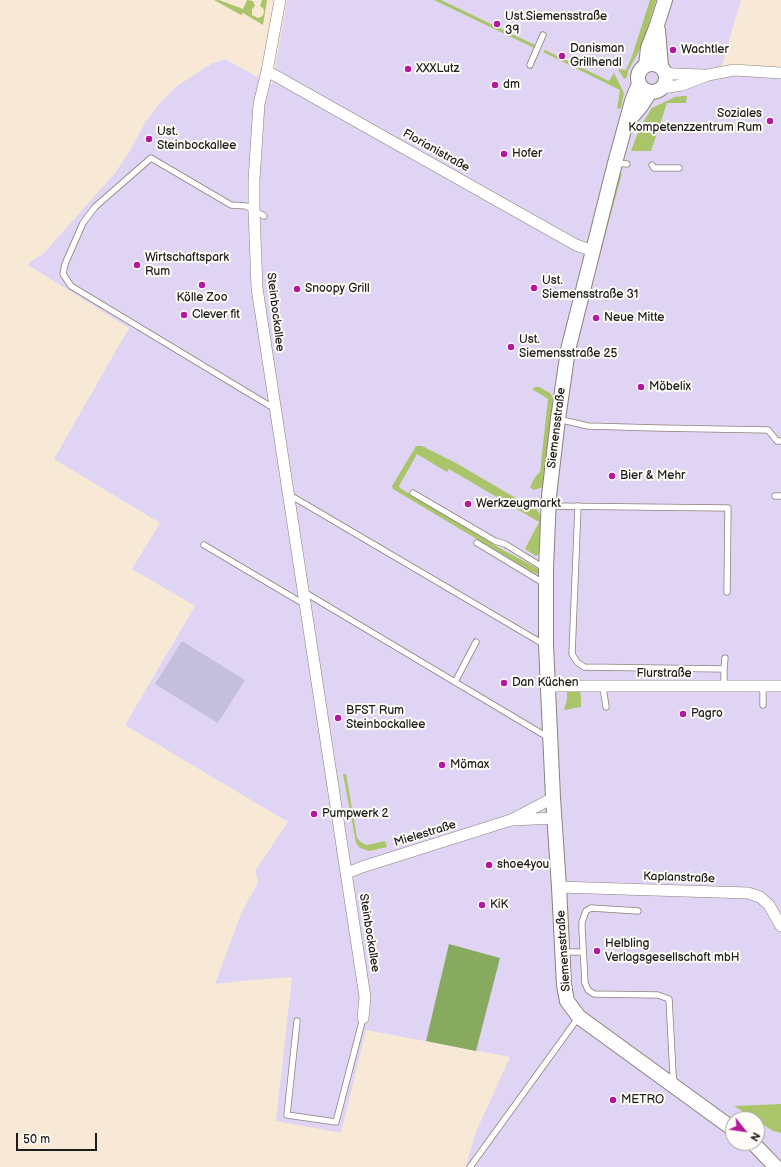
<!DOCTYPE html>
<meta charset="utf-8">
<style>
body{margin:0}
#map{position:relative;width:781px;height:1167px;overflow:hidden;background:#f8e9d6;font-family:"Balsamiq Sans",sans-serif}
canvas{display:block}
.north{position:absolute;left:725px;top:1111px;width:40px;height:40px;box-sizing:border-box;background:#fdfcf7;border:1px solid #a3a29f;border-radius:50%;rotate:120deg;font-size:11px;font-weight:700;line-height:16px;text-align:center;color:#1c1c1c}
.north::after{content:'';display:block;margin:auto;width:14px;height:18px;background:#b5179e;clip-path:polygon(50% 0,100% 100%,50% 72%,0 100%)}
.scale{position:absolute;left:16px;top:1133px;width:81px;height:18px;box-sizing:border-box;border:2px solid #1c1c1c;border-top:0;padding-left:5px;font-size:12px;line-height:14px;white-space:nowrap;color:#1c1c1c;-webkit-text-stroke:3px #fdfcf7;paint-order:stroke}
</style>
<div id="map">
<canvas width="781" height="1167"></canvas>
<div class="north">N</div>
<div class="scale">50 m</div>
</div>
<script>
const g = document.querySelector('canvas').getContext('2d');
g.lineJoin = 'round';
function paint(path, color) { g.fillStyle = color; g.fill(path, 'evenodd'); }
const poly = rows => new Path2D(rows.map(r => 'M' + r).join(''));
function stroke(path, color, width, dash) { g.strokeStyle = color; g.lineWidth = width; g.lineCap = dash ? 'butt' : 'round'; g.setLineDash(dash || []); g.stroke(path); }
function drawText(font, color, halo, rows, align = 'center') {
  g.font = font + ' "Balsamiq Sans",sans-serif'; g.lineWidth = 4; g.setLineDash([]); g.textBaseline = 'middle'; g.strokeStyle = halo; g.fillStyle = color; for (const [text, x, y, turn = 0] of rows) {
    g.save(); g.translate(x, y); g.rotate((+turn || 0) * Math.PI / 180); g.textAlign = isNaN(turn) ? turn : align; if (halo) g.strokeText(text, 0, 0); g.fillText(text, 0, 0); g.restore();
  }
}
paint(poly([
 [287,0,741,0,721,68,781,73,781,1167,466,1167,475,1134,510,1057,366,1030,341,1133,276,1121,292,977,242,981,215,984,241,914,258,882,255,871,288,822,125,725,195,606,132,569,160,523,54,459,129,328,28,265,31,261,43,254,115,173,130,151,146,121,162,101,177,86,211,64,225,59,272,85],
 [733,1119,757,1119,757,1143,733,1143]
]), '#e0d4f4');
paint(poly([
 [182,641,245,680,218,723,155,684]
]), '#c4c0db');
paint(poly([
 [214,0,219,0,243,9,247,0,253,1,255,6,252,9,252,15,258,18,261,17,263,15,264,11,263,8,260,6,262,0,267,0,263,25,243,13,241,15],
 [434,0,441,0,535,45,534,48],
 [650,0,656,0,645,36,638,53,628,71,627,77,624,79,618,69,626,70,632,56],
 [545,50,609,81,614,73,624,93,621,108,617,109,620,90,543,52],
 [683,96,687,96,686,103,667,103,651,151,631,151,640,127,652,108,675,97],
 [622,173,609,221,599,259,598,258,618,176],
 [536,387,539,387,550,393,553,397,543,487,534,490,530,487,535,477,540,472,548,399,532,389],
 [416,446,422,446,456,463,514,497,536,508,541,517,540,544,539,554,536,556,525,549,539,522,449,469,447,472,417,454,399,486,400,488,503,550,537,568,539,571,537,574,532,572,393,489,392,486],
 [567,691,580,692,581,697,581,707,564,710,567,699],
 [343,774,346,774,357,838,362,843,367,845,385,841,387,847,369,851,360,848,356,843],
 [781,1104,781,1133,773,1131,757,1121,757,1119,755,1119,734,1106]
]), '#aac46a');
paint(poly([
 [449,944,500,958,476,1051,426,1041]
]), '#87aa5e');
const service = poly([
 [530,65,543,35],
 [616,163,627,164],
 [652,165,654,168,679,168],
 [264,216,246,206,231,205,151,158,95,207,83,223,65,264,63,274,71,286,275,409],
 [558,419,588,426,657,428,768,430,777,441,781,441],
 [413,493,495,541,505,544,544,568],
 [288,494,545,645],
 [775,496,781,496],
 [549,506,728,508,727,592],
 [578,506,572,654,577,662,584,667,724,669,724,686],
 [477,543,545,584],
 [204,545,304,604],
 [304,592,549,738],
 [724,669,725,658],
 [455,682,476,642],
 [603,687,606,707],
 [763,705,763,686],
 [638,911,591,908,586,911,582,922,582,929,585,983,588,990,594,994,658,995,669,999,673,1074,674,1083],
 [563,952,583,952],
 [297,1021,287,1115,336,1122,363,1018],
 [470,1167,578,1018]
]);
const minor = poly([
 [280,0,267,71,259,104,254,180,254,210,257,288,365,997,363,1018],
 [267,71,576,245,593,251],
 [665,72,674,74,703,75],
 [662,88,682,85,708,75,734,70,781,73],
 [548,686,781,686],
 [513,820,554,818],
 [347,873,362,867,511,820,553,798],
 [559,887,748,893,760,897,769,905,781,926]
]);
const tertiary = poly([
 [658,30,661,67],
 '638 78a14 14 0 1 1 28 0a14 14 0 1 1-28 0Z',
 [646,65,648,48,657,25,665,0],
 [639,84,632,101,615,163,568,350,558,419,549,496,546,569,546,645,553,798,559,887,564,985,567,1001,579,1017,733,1129],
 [629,120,641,106,650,92],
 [753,1143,776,1167]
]);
stroke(service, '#8a8279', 7);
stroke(minor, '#8a8279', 12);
stroke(tertiary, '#8a8279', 16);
stroke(service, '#fff', 5.5);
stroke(minor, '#fff', 11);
stroke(tertiary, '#fff', 14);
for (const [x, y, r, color] of [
 [497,24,4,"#b5179e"],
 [673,50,4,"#b5179e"],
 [562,56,4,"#b5179e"],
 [408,69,4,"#b5179e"],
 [495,85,4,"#b5179e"],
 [770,121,4,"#b5179e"],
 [149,139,4,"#b5179e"],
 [504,154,4,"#b5179e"],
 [137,265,4,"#b5179e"],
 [202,285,4,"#b5179e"],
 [534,288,4,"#b5179e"],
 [297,289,4,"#b5179e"],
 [184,315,4,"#b5179e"],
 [596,318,4,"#b5179e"],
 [511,347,4,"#b5179e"],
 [641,387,4,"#b5179e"],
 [612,476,4,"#b5179e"],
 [468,504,4,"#b5179e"],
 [504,683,4,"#b5179e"],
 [683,714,4,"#b5179e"],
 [338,718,4,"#b5179e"],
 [442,765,4,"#b5179e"],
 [314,814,4,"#b5179e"],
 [489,865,4,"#b5179e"],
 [482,905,4,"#b5179e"],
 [597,951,4,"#b5179e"],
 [613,1100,4,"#b5179e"]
]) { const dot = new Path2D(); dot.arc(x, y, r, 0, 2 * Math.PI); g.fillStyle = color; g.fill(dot); stroke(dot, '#fdfcf7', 1.5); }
drawText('12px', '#1c1c1c', '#fdfcf7', [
 ["Ust.Siemensstraße",505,17],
 ["39",505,31],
 ["Danisman",570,49],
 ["Grillhendl",570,63],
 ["Wachtler",681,50],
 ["XXXLutz",416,69],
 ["dm",503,85],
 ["Soziales",762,114,"right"],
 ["Kompetenzzentrum Rum",762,128,"right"],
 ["Ust.",157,132],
 ["Steinbockallee",157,146],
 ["Hofer",512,154],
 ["Wirtschaftspark",145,258],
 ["Rum",145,272],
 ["Ust.",542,281],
 ["Siemensstraße 31",542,295],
 ["Snoopy Grill",305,289],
 ["Kölle Zoo",202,298,"center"],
 ["Clever fit",192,315],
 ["Neue Mitte",604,318],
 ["Ust.",519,340],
 ["Siemensstraße 25",519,354],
 ["Möbelix",649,387],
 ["Bier & Mehr",620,476],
 ["Werkzeugmarkt",476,504],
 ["Dan Küchen",512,683],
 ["BFST Rum",346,711],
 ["Steinbockallee",346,725],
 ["Pagro",691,714],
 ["Mömax",450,765],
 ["Pumpwerk 2",322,814],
 ["shoe4you",497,865],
 ["KiK",490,905],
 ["Helbling",605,944],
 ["Verlagsgesellschaft mbH",605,958],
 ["METRO",621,1100]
], 'left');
drawText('12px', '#1c1c1c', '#fdfcf7', [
 ["Florianistraße",436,151,29],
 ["Steinbockallee",275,312,83],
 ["Siemensstraße",557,428,-83],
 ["Flurstraße",664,674],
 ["Mielestraße",425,834,-17],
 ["Kaplanstraße",679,878,2],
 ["Steinbockallee",369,933,81],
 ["Siemensstraße",564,951,-94]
]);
</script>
